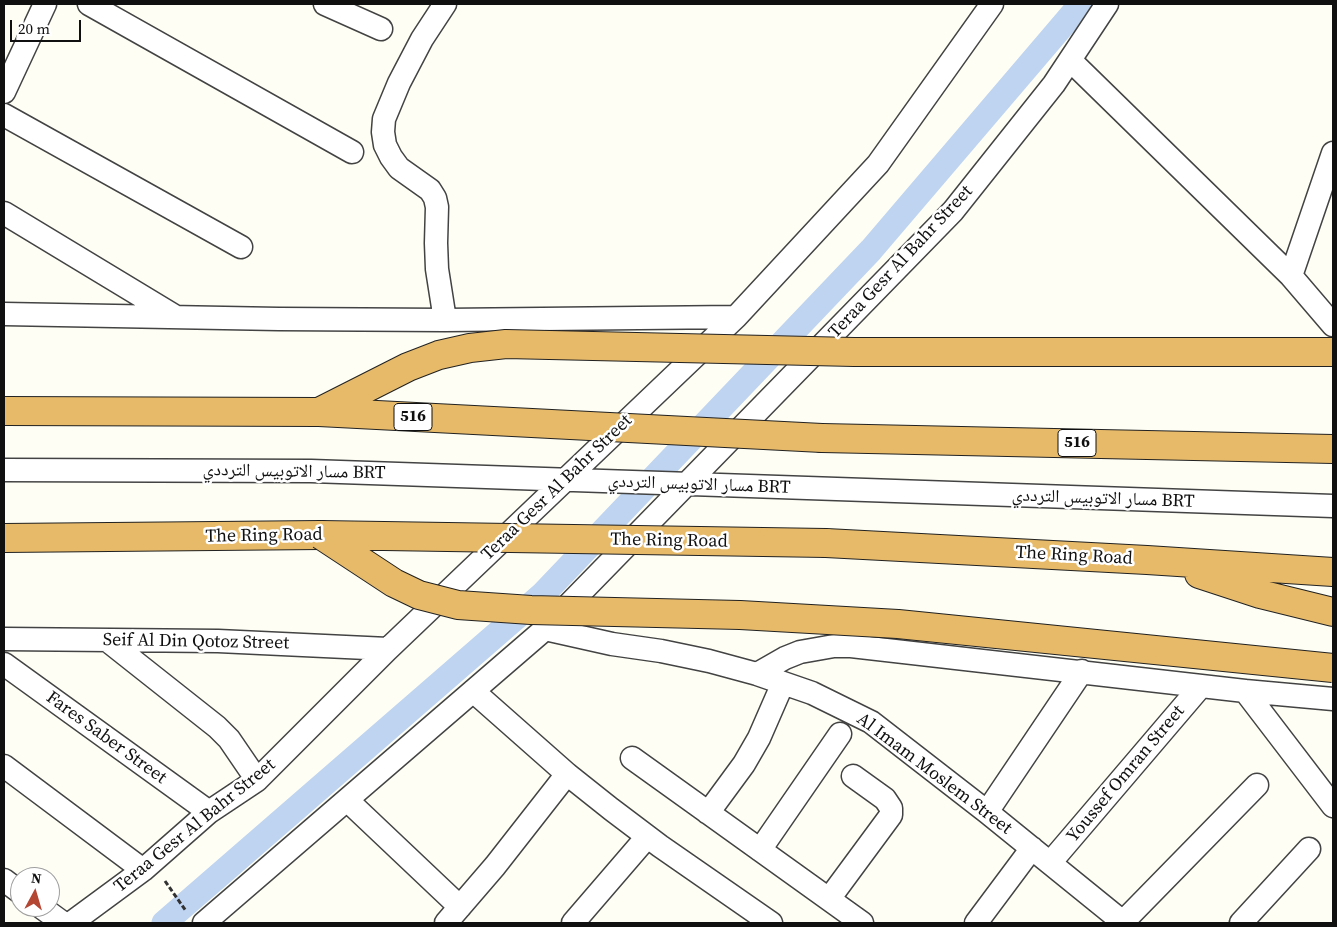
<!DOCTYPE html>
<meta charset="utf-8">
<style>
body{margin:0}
#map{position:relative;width:1337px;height:927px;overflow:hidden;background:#fefef5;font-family:"Source Serif 4",serif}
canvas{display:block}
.frame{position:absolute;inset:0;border:5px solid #101010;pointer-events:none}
.north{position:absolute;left:10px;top:867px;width:50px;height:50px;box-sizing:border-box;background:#fff;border:1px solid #9f9f9f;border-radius:50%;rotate:6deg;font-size:14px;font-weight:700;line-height:20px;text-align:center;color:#101010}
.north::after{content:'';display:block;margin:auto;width:18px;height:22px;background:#b44634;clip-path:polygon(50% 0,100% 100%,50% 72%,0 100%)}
.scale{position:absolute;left:10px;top:20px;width:71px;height:22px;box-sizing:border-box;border:2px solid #101010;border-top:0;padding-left:6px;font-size:15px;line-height:18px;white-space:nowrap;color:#101010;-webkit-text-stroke:4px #fff;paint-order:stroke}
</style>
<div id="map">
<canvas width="1337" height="927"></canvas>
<div class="frame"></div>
<div class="north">N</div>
<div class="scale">20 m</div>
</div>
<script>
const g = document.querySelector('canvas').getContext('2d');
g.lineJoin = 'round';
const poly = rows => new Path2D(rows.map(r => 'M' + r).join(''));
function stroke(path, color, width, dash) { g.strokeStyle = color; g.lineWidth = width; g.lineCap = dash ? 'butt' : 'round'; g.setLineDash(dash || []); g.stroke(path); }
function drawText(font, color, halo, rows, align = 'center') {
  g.font = font + ' "Source Serif 4","Noto Naskh Arabic",serif'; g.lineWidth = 5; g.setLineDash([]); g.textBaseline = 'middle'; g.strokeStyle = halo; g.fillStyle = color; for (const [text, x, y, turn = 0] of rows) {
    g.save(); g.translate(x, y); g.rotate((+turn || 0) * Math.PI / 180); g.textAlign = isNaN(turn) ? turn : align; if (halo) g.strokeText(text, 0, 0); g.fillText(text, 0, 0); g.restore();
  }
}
stroke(poly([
 [164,923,543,594,871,250,1081,4]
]), '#bed4f1', 25);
const minor = poly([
 [89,4,352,152],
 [325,4,381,29],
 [445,4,422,39,399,83,384,119,383,132,385,145,391,157,399,168,430,190,435,198,437,207,436,243,437,269,445,320],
 [1070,60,1291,276,1333,325],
 [4,92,45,4],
 [4,115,241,247],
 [4,213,176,317],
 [1291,276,1333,153],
 [4,314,279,319,445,320,736,317],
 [4,470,311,471,1333,506],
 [545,629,612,644,661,651,709,661,757,674,812,693,871,722,987,812,1124,923],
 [4,639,218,641,388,649],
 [107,640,217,727,229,739,257,780],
 [4,664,209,812],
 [757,674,785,658,800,652,834,646,851,646,1245,691,1333,699],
 [473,691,567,774,611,809,660,846,771,923],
 [1245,691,1333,806],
 [632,758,862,923],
 [4,766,143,870],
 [347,800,460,907],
 [987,812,1082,671],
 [708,813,744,764,759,738,783,683],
 [760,850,840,734],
 [1050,863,1201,686],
 [4,880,20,892],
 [829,899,891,815,891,808,885,799,853,776],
 [41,907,63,923],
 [1123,922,1257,785],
 [71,923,143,870,209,812,257,780,388,649,736,317,878,164,992,4],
 [204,923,545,629,953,211,1054,84,1107,4],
 [446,923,495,866,567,774],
 [573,923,647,837],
 [976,923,1032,848],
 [1241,923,1309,849]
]);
const highway = poly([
 [822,438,1333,449],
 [4,538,321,535],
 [826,543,1147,560,1333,572],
 [1199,574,1260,594,1333,612]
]);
stroke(minor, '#434343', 25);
stroke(highway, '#212121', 30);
stroke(poly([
 [165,881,186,911]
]), '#323232', 3, [5, 2.5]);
stroke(minor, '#fff', 22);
stroke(highway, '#e7ba6a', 28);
const highwayBridge = poly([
 [4,411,319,412,822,438],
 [319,412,408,367,439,355,470,348,506,344,854,352,1333,352],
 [321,535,394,583,419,595,458,605,531,610,740,615,898,624,1333,668],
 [321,535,826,543]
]);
stroke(highwayBridge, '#212121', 30, []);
stroke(highwayBridge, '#e7ba6a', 28);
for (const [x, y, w] of [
 [413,417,38],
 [1077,443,38]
]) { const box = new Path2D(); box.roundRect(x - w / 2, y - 13.5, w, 27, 4); g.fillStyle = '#fff'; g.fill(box); stroke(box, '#101010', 1); }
drawText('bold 16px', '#101010', null, [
 ["516",413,417],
 ["516",1077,443]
]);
drawText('18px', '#101010', '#fff', [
 ["Teraa Gesr Al Bahr Street",901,262,-47],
 ["مسار الاتوبيس الترددي BRT",294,472,1],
 ["مسار الاتوبيس الترددي BRT",699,485,2],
 ["Teraa Gesr Al Bahr Street",557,488,-44],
 ["مسار الاتوبيس الترددي BRT",1103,499,2],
 ["The Ring Road",264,536,-1],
 ["The Ring Road",669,541,1],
 ["The Ring Road",1074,556,3],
 ["Seif Al Din Qotoz Street",196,642,1],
 ["Fares Saber Street",106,738,36],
 ["Al Imam Moslem Street",934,774,37],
 ["Youssef Omran Street",1126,774,-50],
 ["Teraa Gesr Al Bahr Street",195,826,-39]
]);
</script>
